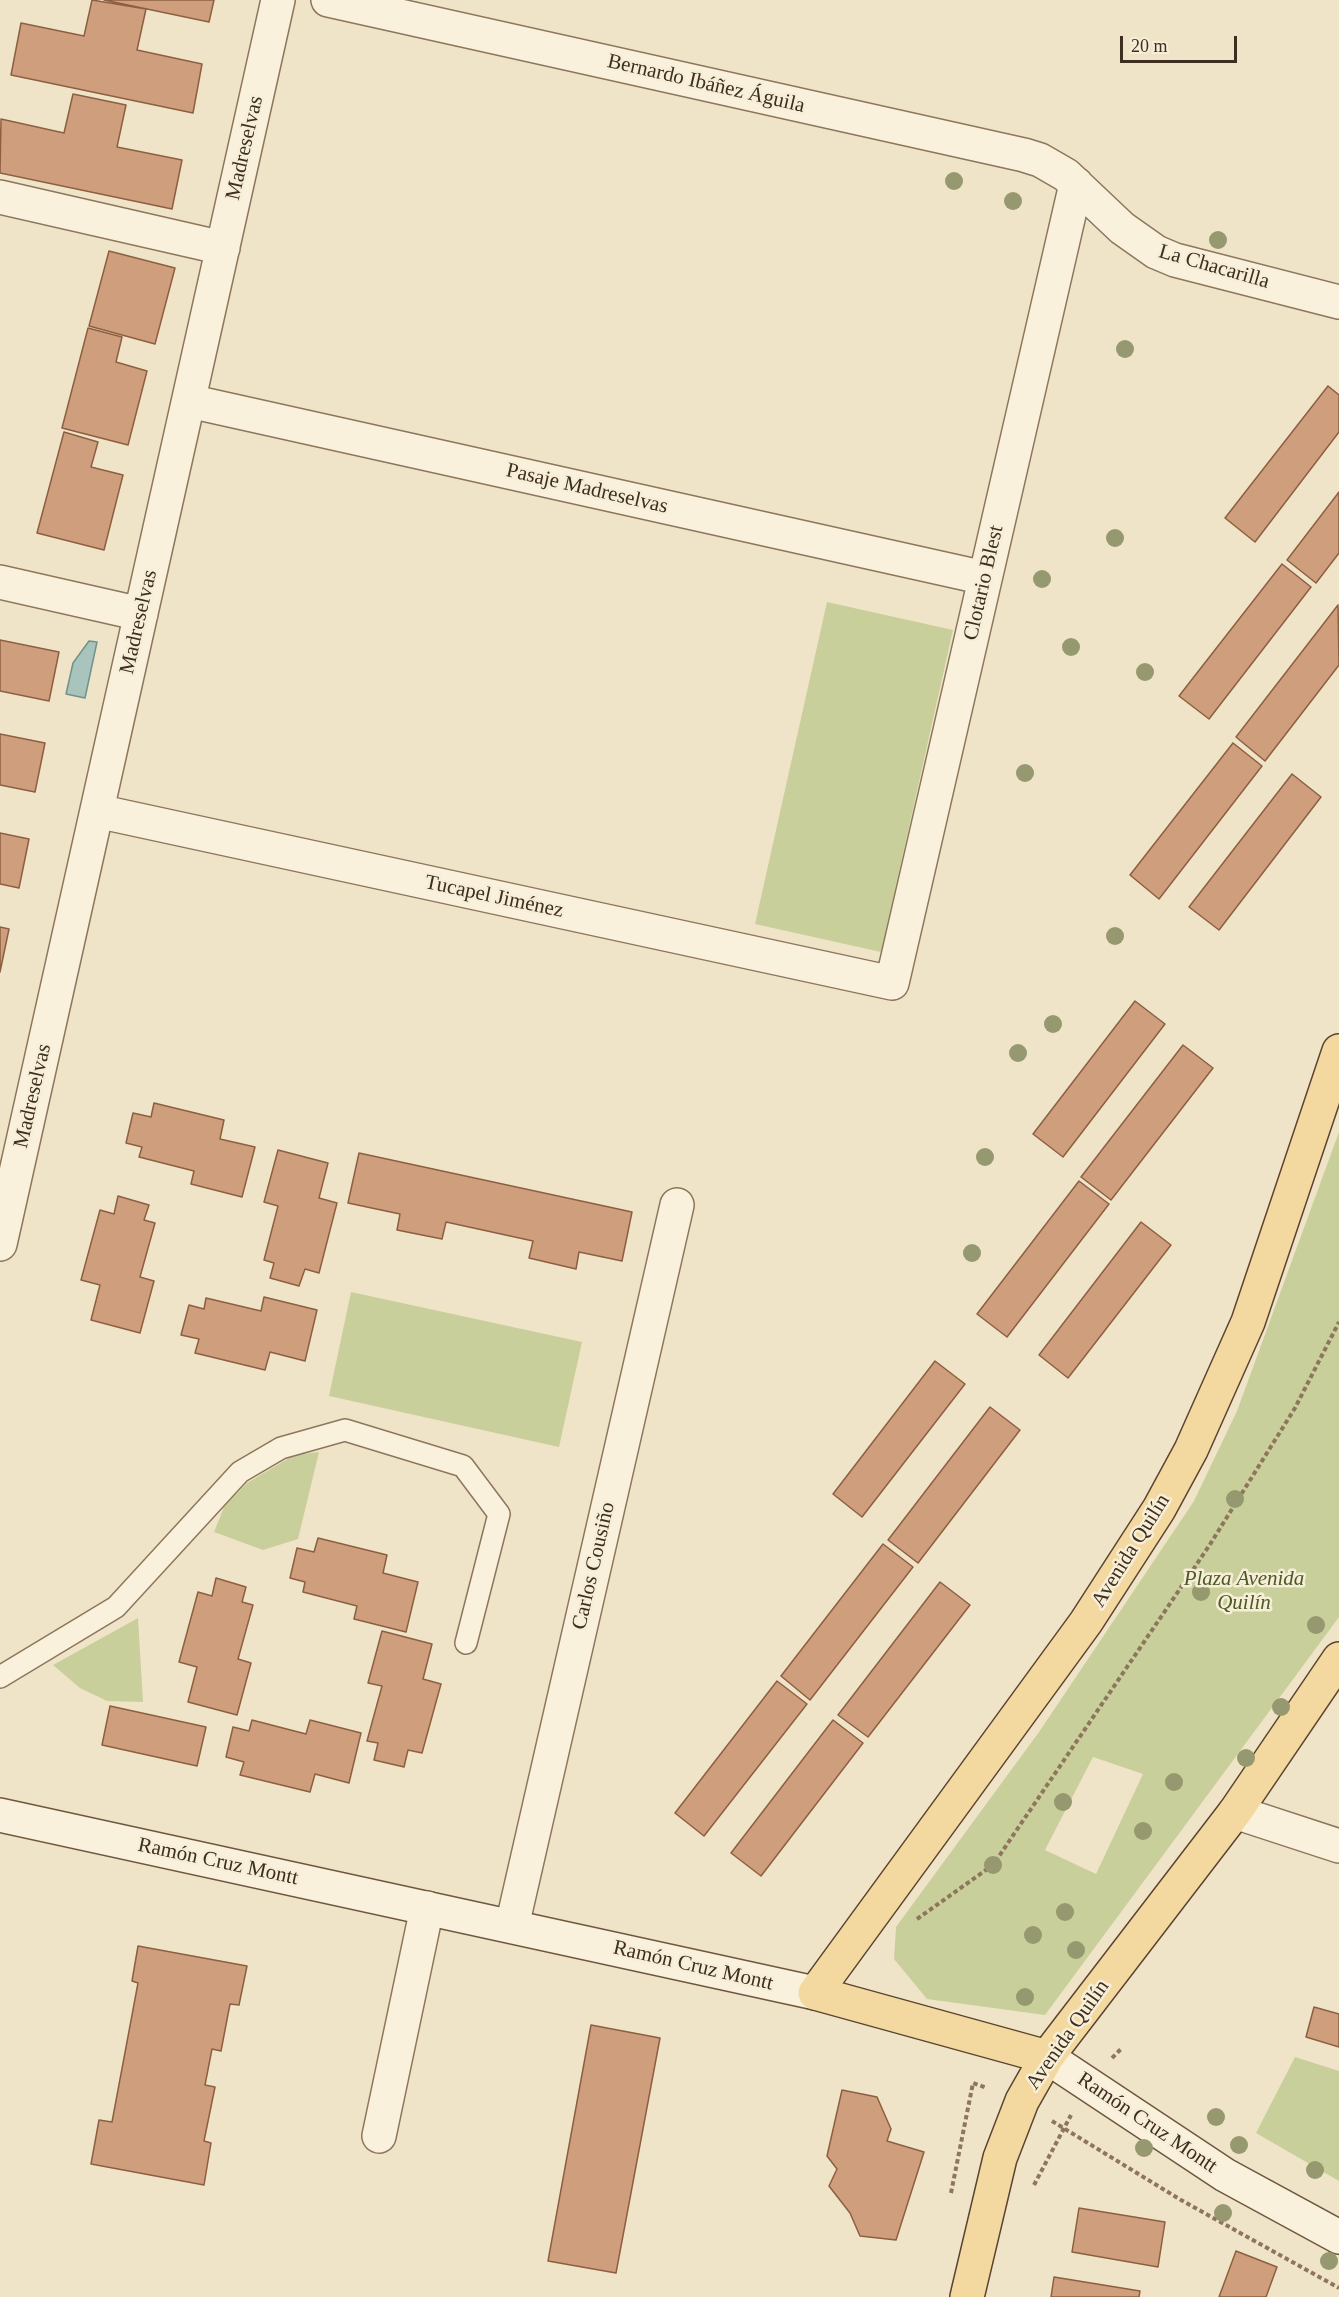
<!DOCTYPE html>
<meta charset="utf-8">
<style>
body{margin:0}
#map{position:relative;width:1339px;height:2297px;overflow:hidden;background:#f0e4c8;font-family:Georgia,serif}
canvas{display:block}
.scale{position:absolute;left:1120px;top:36px;width:117px;height:27px;box-sizing:border-box;border:3px solid #3d2e20;border-top:0;padding-left:8px;font-size:18px;line-height:21px;white-space:nowrap;color:#3d2e20;-webkit-text-stroke:4px #f7eed8;paint-order:stroke}
</style>
<div id="map">
<canvas width="1339" height="2297"></canvas>
<div class="scale">20 m</div>
</div>
<script>
const g = document.querySelector('canvas').getContext('2d');
g.lineJoin = 'round';
function paint(path, color) { g.fillStyle = color; g.fill(path, 'evenodd'); }
const poly = rows => new Path2D(rows.map(r => 'M' + r).join(''));
function stroke(path, color, width, dash) { g.strokeStyle = color; g.lineWidth = width; g.lineCap = dash ? 'butt' : 'round'; g.setLineDash(dash || []); g.stroke(path); }
function drawText(font, color, halo, rows, align = 'center') {
  g.font = font + ' Georgia,serif'; g.lineWidth = 5; g.setLineDash([]); g.textBaseline = 'middle'; g.strokeStyle = halo; g.fillStyle = color; for (const [text, x, y, turn = 0] of rows) {
    g.save(); g.translate(x, y); g.rotate((+turn || 0) * Math.PI / 180); g.textAlign = isNaN(turn) ? turn : align; if (halo) g.strokeText(text, 0, 0); g.fillText(text, 0, 0); g.restore();
  }
}
paint(poly([
 [827,602,953,630,881,952,755,924],
 [1339,1132,1339,1617,1045,2015,927,1999,894,1959,896,1927,1039,1732,1194,1501,1237,1411],
 [1093,1757,1143,1774,1096,1874,1045,1850],
 [351,1292,582,1342,559,1447,329,1396],
 [319,1452,298,1539,263,1550,214,1532,224,1507,247,1483,294,1455],
 [138,1618,143,1702,107,1701,80,1688,53,1665],
 [1295,2057,1339,2071,1339,2181,1256,2133]
]), '#c9cf9b');
const water = poly([
 [89,641,97,642,85,698,66,694,73,663,89,641]
]);
paint(water, '#a9c4bc');
stroke(water, '#6f938a', 1.5);
const building = poly([
 [92,0,146,9,137,50,202,64,193,113,11,75,21,23,84,36,92,0],
 [104,0,214,0,209,22,104,0],
 [73,94,126,105,117,147,182,160,172,209,0,173,1,119,64,133,73,94],
 [109,251,175,268,155,344,89,326,109,251],
 [88,328,122,337,116,362,147,371,128,445,62,428,88,328],
 [1328,386,1339,395,1339,432,1255,542,1225,518,1328,386],
 [64,432,98,442,91,467,123,475,104,550,37,533,64,432],
 [1339,492,1339,553,1316,583,1287,560,1339,492],
 [1282,564,1311,587,1209,719,1179,696,1282,564],
 [1338,605,1339,665,1265,761,1236,737,1338,605],
 [0,640,59,652,49,701,0,691,0,640],
 [0,734,45,743,35,792,0,785,0,734],
 [1233,743,1262,766,1159,899,1130,875,1233,743],
 [1292,774,1321,797,1219,930,1189,907,1292,774],
 [0,833,29,839,19,888,0,884,0,833],
 [0,927,9,929,0,972,0,927],
 [1135,1001,1165,1024,1063,1157,1033,1134,1135,1001],
 [1183,1045,1213,1068,1111,1200,1081,1177,1183,1045],
 [154,1103,224,1120,220,1139,255,1147,242,1197,191,1184,194,1171,139,1157,142,1147,126,1143,133,1113,151,1117,154,1103],
 [278,1150,328,1163,319,1198,337,1203,319,1273,305,1269,299,1286,270,1278,274,1263,264,1260,278,1206,264,1202,278,1150],
 [359,1153,632,1212,622,1261,579,1252,576,1269,529,1258,533,1241,446,1222,442,1239,397,1230,400,1214,348,1203,359,1153],
 [1079,1181,1109,1204,1007,1337,977,1314,1079,1181],
 [118,1196,149,1205,144,1220,155,1223,140,1277,154,1281,140,1333,91,1320,100,1285,81,1280,100,1210,114,1214,118,1196],
 [1141,1222,1171,1245,1068,1378,1039,1355,1141,1222],
 [264,1297,317,1310,305,1361,270,1352,265,1370,195,1353,199,1339,181,1335,189,1305,204,1309,206,1298,261,1311,264,1297],
 [935,1361,965,1384,862,1517,833,1494,935,1361],
 [990,1407,1020,1430,918,1563,888,1540,990,1407],
 [318,1538,387,1555,383,1573,418,1582,406,1632,354,1619,357,1606,303,1592,305,1582,290,1578,297,1548,314,1552,318,1538],
 [883,1544,913,1567,810,1700,781,1676,883,1544],
 [216,1578,246,1587,242,1602,253,1605,238,1659,251,1663,237,1715,188,1702,197,1667,179,1662,198,1592,212,1596,216,1578],
 [940,1582,970,1605,868,1737,838,1715,940,1582],
 [382,1631,432,1644,423,1679,441,1684,422,1753,408,1750,404,1767,374,1760,378,1743,367,1741,382,1686,368,1683,382,1631],
 [777,1681,807,1704,704,1836,675,1813,777,1681],
 [110,1706,206,1727,197,1766,102,1745,110,1706],
 [252,1720,306,1734,310,1720,361,1733,349,1783,315,1774,310,1792,240,1775,244,1762,226,1757,233,1727,249,1731,252,1720],
 [833,1720,863,1743,761,1876,731,1853,833,1720],
 [138,1946,247,1966,239,2005,230,2004,221,2051,212,2049,205,2085,215,2087,204,2141,211,2143,204,2185,91,2164,99,2120,112,2122,138,1983,132,1981,138,1946],
 [1314,2007,1339,2014,1339,2047,1306,2037,1314,2007],
 [591,2025,660,2038,616,2273,548,2261,591,2025],
 [842,2090,877,2097,891,2129,887,2141,924,2152,896,2240,860,2236,850,2213,829,2186,837,2169,827,2156,842,2090],
 [1079,2208,1165,2222,1158,2267,1072,2252,1079,2208],
 [1236,2251,1277,2267,1266,2297,1219,2297,1236,2251],
 [1054,2277,1140,2291,1139,2297,1051,2297,1054,2277]
]);
paint(building, '#cf9f7d');
stroke(building, '#8d5f41', 1.5);
const lane = poly([
 [0,1677,116,1607,240,1472,281,1448,345,1430,463,1466,499,1514,466,1643]
]);
const street = poly([
 [328,0,1024,155,1040,160,1066,175,1122,228,1156,252,1175,260,1339,302],
 [0,197,223,248],
 [189,401,985,578],
 [0,582,141,614],
 [97,811,892,983,1076,184],
 [0,1244,278,0],
 [1235,1812,1339,1846],
 [512,1926,677,1205],
 [379,2136,427,1908]
]);
const secondary = poly([
 [0,1815,815,1993],
 [1047,2057,1225,2175,1339,2237]
]);
const primary = poly([
 [1047,2057,815,1993,1086,1622,1159,1509,1191,1450,1248,1322,1339,1051],
 [967,2297,1000,2158,1022,2101,1047,2057,1235,1812,1339,1659]
]);
stroke(lane, '#8d765c', 24);
stroke(street, '#8d765c', 36);
stroke(secondary, '#6f573f', 36);
stroke(primary, '#5b4430', 36);
stroke(poly([
 [917,1919,993,1865,1209,1546,1295,1408,1339,1322],
 [1112,2058,1122,2048],
 [1052,2121,1181,2200,1339,2288],
 [1034,2185,1071,2115],
 [951,2193,973,2083,987,2088]
]), '#8d765c', 4, [4.5, 3]);
stroke(lane, '#faf1dc', 21);
stroke(street, '#faf1dc', 33);
stroke(secondary, '#faf1dc', 33);
stroke(primary, '#f3d9a0', 33);
g.fillStyle = '#96986f';
for (const [x, y] of [
 [954,181],
 [1013,201],
 [1218,240],
 [1125,349],
 [1115,538],
 [1042,579],
 [1071,647],
 [1145,672],
 [1025,773],
 [1115,936],
 [1053,1024],
 [1018,1053],
 [985,1157],
 [972,1253],
 [1235,1499],
 [1201,1592],
 [1316,1625],
 [1281,1707],
 [1246,1758],
 [1174,1782],
 [1063,1802],
 [1143,1831],
 [993,1865],
 [1065,1912],
 [1033,1935],
 [1076,1950],
 [1025,1997],
 [1216,2117],
 [1239,2145],
 [1144,2148],
 [1315,2170],
 [1223,2213],
 [1329,2261]
]) { g.beginPath(); g.arc(x, y, 9, 0, 2 * Math.PI); g.fill(); }
drawText('21px', '#3d2e20', '#f7eed8', [
 ["Bernardo Ibáñez Águila",706,84,13],
 ["Madreselvas",245,148,-77],
 ["La Chacarilla",1214,267,16],
 ["Pasaje Madreselvas",587,489,13],
 ["Clotario Blest",984,583,-77],
 ["Madreselvas",139,622,-77],
 ["Tucapel Jiménez",494,897,12],
 ["Madreselvas",33,1096,-77],
 ["Avenida Quilín",1131,1551,-58],
 ["Carlos Cousiño",594,1566,-77],
 ["Ramón Cruz Montt",218,1862,12],
 ["Ramón Cruz Montt",693,1966,13],
 ["Avenida Quilín",1068,2035,-55],
 ["Ramón Cruz Montt",1147,2123,34]
]);
drawText('italic 21px', '#4d5a26', '#f7eed8', [
 ["Plaza Avenida",1244,1579],
 ["Quilín",1244,1603]
]);
</script>
